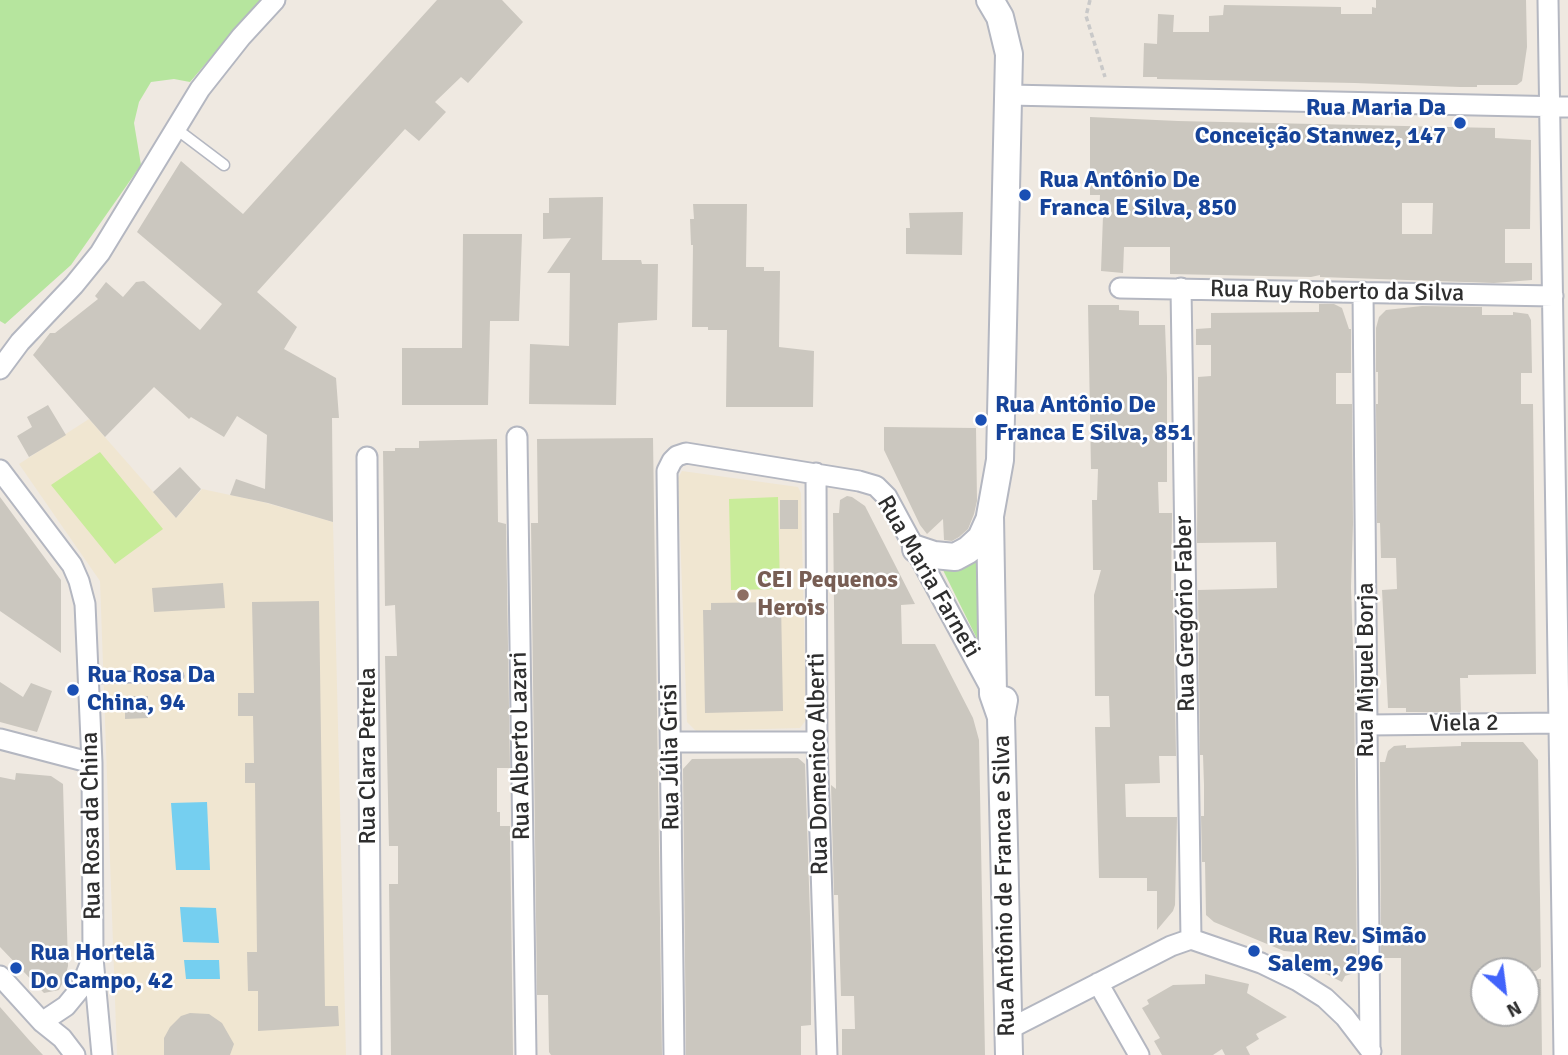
<!DOCTYPE html>
<meta charset="utf-8">
<style>
body{margin:0}
#map{position:relative;width:1568px;height:1055px;overflow:hidden;background:#efe9e1;font-family:Signika,sans-serif}
canvas{display:block}
.north{position:absolute;left:1470px;top:957px;width:70px;height:70px;box-sizing:border-box;background:#fff;border:2px solid #ababab;border-radius:50%;rotate:152deg;font-size:19px;font-weight:700;line-height:28px;text-align:center;color:#2e2e2e}
.north::after{content:'';display:block;margin:auto;width:24px;height:32px;background:#4264fb;clip-path:polygon(50% 0,100% 100%,50% 72%,0 100%)}
</style>
<div id="map">
<canvas width="1568" height="1055"></canvas>
<div class="north">N</div>
</div>
<script>
const g = document.querySelector('canvas').getContext('2d');
g.lineJoin = 'round';
function paint(path, color) { g.fillStyle = color; g.fill(path, 'evenodd'); }
const poly = rows => new Path2D(rows.map(r => 'M' + r).join(''));
function stroke(path, color, width, dash) { g.strokeStyle = color; g.lineWidth = width; g.lineCap = dash ? 'butt' : 'round'; g.setLineDash(dash || []); g.stroke(path); }
function drawText(font, color, halo, rows, align = 'center') {
  g.font = font + ' Signika,sans-serif'; g.lineWidth = 5; g.setLineDash([]); g.textBaseline = 'middle'; g.strokeStyle = halo; g.fillStyle = color; for (const [text, x, y, turn = 0] of rows) {
    g.save(); g.translate(x, y); g.rotate((+turn || 0) * Math.PI / 180); g.textAlign = isNaN(turn) ? turn : align; if (halo) g.strokeText(text, 0, 0); g.fillText(text, 0, 0); g.restore();
  }
}
paint(poly([
 [89,419,176,518,202,489,263,502,333,522,346,1055,117,1055,100,581,19,464],
 [682,471,798,487,801,493,806,713,806,720,800,728,696,731,687,722,678,478]
]), '#f0e6d1');
paint(poly([
 [0,0,260,0,190,82,174,79,151,82,139,102,134,123,141,165,71,265,5,324,0,321],
 [983,547,984,653,940,564]
]), '#b6e59e');
paint(poly([
 [100,452,163,529,115,564,51,485],
 [778,497,780,589,731,590,729,499]
]), '#c9ec9a');
paint(poly([
 [207,802,210,870,176,870,171,803],
 [180,907,216,908,219,943,183,942],
 [184,960,219,960,220,979,186,979]
]), '#75cff0');
paint(poly([
 [437,0,502,0,523,22,468,83,461,77,435,102,446,112,419,141,405,129,257,292,297,327,284,349,336,378,339,418,332,418,333,522,268,503,230,495,236,479,265,489,267,435,237,416,224,437,191,417,189,419,154,387,105,437,33,355,50,333,55,333,98,299,95,296,106,282,123,297,136,282,144,281,200,330,222,304,137,232,181,161,243,214],
 [1376,0,1526,0,1527,47,1522,81,1517,85,1477,85,1477,87,1460,87,1355,83,1157,79,1157,77,1143,77,1144,43,1157,44,1158,14,1174,15,1173,32,1209,32,1209,16,1223,15,1224,5,1341,7,1341,14,1372,14,1372,7,1376,8],
 [1090,117,1178,121,1495,128,1495,138,1531,140,1530,229,1505,229,1505,263,1532,263,1532,280,1494,283,1320,277,1320,275,1311,277,1170,274,1170,247,1124,247,1123,273,1101,271,1103,216,1099,216,1100,195,1090,195],
 [1402,203,1433,203,1432,234,1402,234],
 [603,197,602,260,641,260,642,264,658,264,657,320,618,323,616,405,529,404,530,344,569,346,570,273,547,273,571,238,543,239,543,213,549,213,549,198],
 [693,204,747,204,746,267,764,267,764,271,780,271,779,347,814,351,813,407,726,407,727,330,708,330,708,327,692,327,693,245,691,245,690,219,694,219],
 [963,212,962,255,906,254,906,228,910,228,909,213],
 [463,234,522,234,519,321,490,321,488,405,402,405,402,348,462,348],
 [1319,304,1334,304,1342,308,1349,329,1351,329,1351,373,1336,373,1336,404,1352,404,1353,524,1351,587,1354,677,1357,972,1345,976,1342,982,1295,958,1295,952,1284,951,1214,922,1206,915,1205,862,1202,862,1201,816,1204,816,1204,785,1203,755,1200,755,1198,590,1277,588,1276,542,1197,543,1198,377,1211,376,1211,345,1196,345,1196,329,1211,328,1211,313,1319,312],
 [1088,305,1119,305,1119,310,1139,311,1139,325,1165,325,1167,377,1167,482,1158,482,1159,513,1172,513,1171,590,1173,590,1176,756,1159,756,1160,783,1125,784,1126,817,1177,817,1175,905,1173,911,1157,930,1157,891,1147,891,1147,878,1099,878,1095,727,1110,727,1109,696,1095,696,1094,595,1101,570,1093,570,1092,500,1097,500,1098,469,1091,469],
 [1422,306,1482,307,1482,315,1513,315,1513,312,1528,314,1531,320,1532,373,1521,373,1521,404,1533,404,1536,674,1468,675,1468,678,1460,678,1461,712,1406,712,1406,708,1388,708,1382,590,1397,589,1396,558,1381,558,1380,523,1377,523,1376,404,1378,404,1378,372,1376,372,1376,328,1379,317,1386,310],
 [48,405,66,435,29,457,17,436,32,427,27,417],
 [884,427,976,428,977,501,974,514,968,529,959,537,952,541,944,540,943,519,927,534,920,525,884,450],
 [653,438,662,1055,551,1055,549,1052,548,995,537,995,531,523,538,523,537,439],
 [497,439,498,522,506,524,510,768,497,768,497,812,500,812,500,826,510,826,513,1055,391,1055,389,884,398,884,398,846,389,846,385,656,397,656,395,605,385,606,383,451,395,451,395,448,419,448,419,441],
 [180,467,201,489,176,518,153,492],
 [847,496,852,497,865,506,915,604,901,605,902,644,935,644,973,718,979,740,985,1055,842,1055,842,1029,855,1029,854,996,841,996,838,895,834,895,831,785,836,789,833,513,839,513,840,500],
 [0,497,61,580,61,653,0,611],
 [780,500,798,500,798,529,780,529],
 [223,583,225,608,154,612,152,588],
 [319,601,325,1006,338,1006,339,1026,258,1031,258,991,248,991,247,952,257,952,255,783,245,783,245,763,254,763,253,716,238,716,238,693,254,693,252,602],
 [781,602,783,711,705,713,703,610,711,610,711,603],
 [0,682,23,697,31,683,52,691,37,732,0,722],
 [125,696,148,696,148,718,125,719],
 [1461,742,1523,742,1538,760,1541,967,1536,971,1484,971,1484,1013,1526,1013,1526,979,1541,979,1542,1055,1401,1055,1401,958,1381,958,1380,762,1385,762,1388,751,1394,746,1406,745,1406,748,1461,746],
 [798,758,805,764,811,946,811,1025,801,1026,801,1055,686,1055,683,769,692,759],
 [16,773,51,776,63,784,68,966,65,978,59,990,44,993,0,947,0,777,15,780],
 [1205,974,1249,984,1247,993,1287,1017,1256,1034,1259,1039,1246,1047,1250,1055,1225,1055,1222,1049,1213,1055,1162,1055,1154,1041,1160,1038,1142,1008,1149,1004,1147,1000,1173,985,1205,984],
 [0,1007,29,1040,43,1055,0,1055],
 [190,1013,209,1014,222,1023,234,1044,230,1055,164,1055,164,1038,170,1027,181,1016]
]), '#cbc7bf');
const lane = poly([
 [175,128,224,165],
 [89,678,178,676]
]);
const street = poly([
 [1548,0,1564,1055],
 [1009,95,1568,107],
 [1120,288,1553,296],
 [1181,288,1191,939],
 [1363,292,1370,1049],
 [0,369,20,342,74,285,100,253,200,89,241,37,275,0],
 [517,437,526,1055],
 [367,457,371,1055],
 [0,470,72,565,79,581,85,604,92,763,93,958,102,1055],
 [816,473,817,742,827,1055],
 [1368,725,1560,723,1568,729],
 [0,739,92,763],
 [671,742,817,742],
 [0,976,42,1022,62,1038,75,1055],
 [1098,983,1139,1055],
 [42,1022,66,1006,80,989,91,962],
 [1009,1029,1171,946,1191,939,1261,963,1298,981,1325,998,1345,1017,1371,1051],
 [674,1055,667,471,672,461,677,456,686,453,859,481,876,486,887,497,992,691]
]);
const secondary = poly([
 [990,0,1000,17,1009,54,1000,460,990,516,993,694,1001,717],
 [916,549,934,555,955,557,968,550,981,538,990,518],
 [1004,700,1001,717,1009,1055]
]);
stroke(lane, '#b4b7c1', 13);
stroke(street, '#b4b7c1', 23);
stroke(secondary, '#b4b7c1', 30);
stroke(poly([
 [1090,0,1086,16,1105,77]
]), '#c9c9c9', 3.5, [5, 3.5]);
stroke(lane, '#fff', 10);
stroke(street, '#fff', 19);
stroke(secondary, '#fff', 26);
for (const [x, y, r, color] of [
 [1460,123,7,"#1a4fb4"],
 [1025,195,7,"#1a4fb4"],
 [981,420,7,"#1a4fb4"],
 [743,595,7,"#8d6e63"],
 [73,690,7,"#1a4fb4"],
 [1254,951,7,"#1a4fb4"],
 [16,968,7,"#1a4fb4"]
]) { const dot = new Path2D(); dot.arc(x, y, r, 0, 2 * Math.PI); g.fillStyle = color; g.fill(dot); stroke(dot, '#fff', 2.5); }
drawText('bold 24px', '#164399', '#fff', [
 ["Rua Maria Da",1446,109,"right"],
 ["Conceição Stanwez, 147",1446,137,"right"],
 ["Rua Antônio De",1039,181],
 ["Franca E Silva, 850",1039,209],
 ["Rua Antônio De",995,406],
 ["Franca E Silva, 851",995,434],
 ["Rua Rosa Da",87,676],
 ["China, 94",87,704],
 ["Rua Rev. Simão",1268,937],
 ["Salem, 296",1268,965],
 ["Rua Hortelã",30,954],
 ["Do Campo, 42",30,982]
], 'left');
drawText('24px', '#2e2e2e', '#fff', [
 ["Rua Ruy Roberto da Silva",1337,292,1],
 ["Rua Maria Farneti",928,577,60],
 ["Rua Gregório Faber",1186,614,-91],
 ["Rua Miguel Borja",1367,670,-90],
 ["Viela 2",1464,724,-1],
 ["Rua Alberto Lazari",521,746,-91],
 ["Rua Clara Petrela",369,756,-90],
 ["Rua Júlia Grisi",671,757,-91],
 ["Rua Domenico Alberti",819,764,-91],
 ["Rua Rosa da China",92,826,-91],
 ["Rua Antônio de Franca e Silva",1005,886,-91]
]);
drawText('bold 24px', '#785e54', '#fff', [
 ["CEI Pequenos",757,581],
 ["Herois",757,609]
], 'left');
</script>
